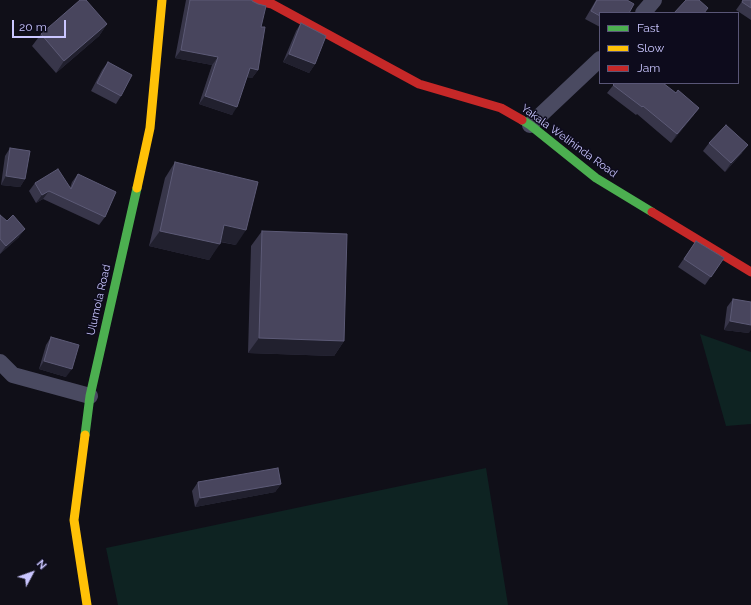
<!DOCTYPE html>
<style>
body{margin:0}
#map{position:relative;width:751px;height:605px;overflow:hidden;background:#100f18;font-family:Raleway,sans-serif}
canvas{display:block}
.legend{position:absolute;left:599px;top:12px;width:140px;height:72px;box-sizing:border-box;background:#0d0b1c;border:1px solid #595677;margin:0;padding:5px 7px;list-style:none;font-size:12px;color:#cac6ff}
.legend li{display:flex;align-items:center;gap:8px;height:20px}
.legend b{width:20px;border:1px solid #595677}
.north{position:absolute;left:12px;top:553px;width:40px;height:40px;-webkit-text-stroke:3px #0d0b1c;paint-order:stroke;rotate:49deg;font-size:11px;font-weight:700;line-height:16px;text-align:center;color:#cac6ff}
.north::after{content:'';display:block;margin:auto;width:14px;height:18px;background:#cac6ff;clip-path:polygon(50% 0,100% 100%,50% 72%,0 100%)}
.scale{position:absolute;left:12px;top:20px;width:54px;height:18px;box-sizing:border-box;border:2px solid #cac6ff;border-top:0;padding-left:5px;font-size:12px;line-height:14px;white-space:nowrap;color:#cac6ff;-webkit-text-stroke:3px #0d0b1c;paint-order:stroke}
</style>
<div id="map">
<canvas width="751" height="605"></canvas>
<ul class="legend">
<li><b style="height:5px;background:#4caf50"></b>Fast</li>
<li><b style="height:5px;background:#ffc107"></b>Slow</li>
<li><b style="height:5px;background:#c62828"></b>Jam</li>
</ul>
<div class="north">N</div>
<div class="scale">20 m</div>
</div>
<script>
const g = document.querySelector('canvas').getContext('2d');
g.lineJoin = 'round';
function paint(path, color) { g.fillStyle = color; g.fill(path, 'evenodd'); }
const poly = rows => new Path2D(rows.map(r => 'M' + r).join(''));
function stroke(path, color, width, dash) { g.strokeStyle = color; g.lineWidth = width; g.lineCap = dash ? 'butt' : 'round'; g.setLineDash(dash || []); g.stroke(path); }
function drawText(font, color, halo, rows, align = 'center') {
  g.font = font + ' Raleway,sans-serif'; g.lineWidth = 3; g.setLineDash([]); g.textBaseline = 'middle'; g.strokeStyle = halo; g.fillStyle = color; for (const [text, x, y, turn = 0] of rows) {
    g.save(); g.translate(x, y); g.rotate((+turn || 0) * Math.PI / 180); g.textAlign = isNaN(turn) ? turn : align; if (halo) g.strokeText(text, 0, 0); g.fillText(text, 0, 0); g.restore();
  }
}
paint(poly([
 [700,334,751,352,751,424,726,426],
 [486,468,508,605,118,605,106,548]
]), '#0e2322');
stroke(poly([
 [643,13,654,0],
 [530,125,600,59],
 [0,362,13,375,90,396]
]), '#4a4a61', 16);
stroke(poly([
 [522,120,530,125,596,178,652,212],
 [85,435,90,396,137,188]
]), '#4caf50', 9);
stroke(poly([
 [137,188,150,128,162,0],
 [85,435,74,520,87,605]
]), '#ffc107', 9);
stroke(poly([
 [255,0,272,4,419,84,501,108,522,120],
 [652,212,751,272]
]), '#c62828', 9);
paint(poly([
 [186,0,252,0,261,27,258,70,252,78,247,77,232,115,199,104,212,65,175,58],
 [596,0,627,0,600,13,600,27,585,19],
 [743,0,751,0,751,20,736,10],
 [301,23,315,64,309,73,283,62,296,31],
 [107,24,99,36,56,73,32,46,41,34],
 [108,62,121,96,116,104,91,91,102,70],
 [615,83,676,93,699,108,693,116,671,143,637,114,636,115,607,93],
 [709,143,742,153,725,172,703,151],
 [10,148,25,179,20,187,1,185,5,156],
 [175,162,236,245,220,242,209,260,149,246,165,178],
 [78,174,105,217,99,225,43,199,36,203,29,191,35,183,70,188,72,182],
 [0,215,19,237,0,254],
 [262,231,344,341,334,356,248,353,251,246],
 [696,241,724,258,705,285,678,267],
 [733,299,749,333,724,330,727,307],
 [51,337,66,377,39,369,46,345],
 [198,482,281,484,275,492,195,507,192,491]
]), '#38364a');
paint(poly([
 [107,24,99,36,56,73,64,61],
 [181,50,218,57,212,65,175,58],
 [289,54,315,64,309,73,283,62],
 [250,68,258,70,252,78,244,77],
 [205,96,237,107,232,115,199,104],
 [699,108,693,116,671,143,677,134],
 [748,145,742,153,725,172,731,163],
 [6,176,25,179,20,187,1,185],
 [49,191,43,199,36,203,42,195],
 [224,225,246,230,236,245,214,240],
 [25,229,19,237,0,254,6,246],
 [160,231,220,244,209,260,149,246],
 [730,321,751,325,751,330,749,333,724,330],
 [259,338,344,341,334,356,248,353],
 [44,361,72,369,66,377,39,369],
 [281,484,275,492,195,507,200,498]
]), '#21202e');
const building = poly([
 [80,0,86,0,107,24,64,61,41,34,80,0],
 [190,0,252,0,252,1,258,4,266,6,261,27,265,27,258,70,250,68,237,107,205,96,218,57,181,50,190,0],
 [597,0,627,0,634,4,629,13,600,13,600,16,591,11,597,0],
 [686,0,699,0,708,8,704,13,674,13,686,0],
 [743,0,751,0,751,8,742,2,743,0],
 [301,23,326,36,315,64,289,54,301,23],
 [108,62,132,75,121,96,97,83,108,62],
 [615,83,663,83,676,93,678,90,699,108,677,134,643,106,642,107,613,85,615,83],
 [726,125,748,145,731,163,709,143,726,125],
 [10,148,30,151,25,179,6,176,10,148],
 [175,162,258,182,246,230,224,225,220,244,160,231,175,162],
 [58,169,71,189,78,174,116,192,105,217,49,191,42,195,35,183,58,169],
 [0,215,7,221,13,215,25,229,6,246,0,239,0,215],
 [262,231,347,234,344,341,259,338,262,231],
 [696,241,724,258,711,277,684,259,696,241],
 [733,299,751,302,751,325,730,321,733,299],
 [51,337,79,345,72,369,44,361,51,337],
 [278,468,281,484,200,498,198,482,278,468]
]);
paint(building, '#48455d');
stroke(building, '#5c5a76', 1);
drawText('11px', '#cac6ff', '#0d0b1c', [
 ["Yakala Welihinda Road",569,141,36],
 ["Ulumola Road",99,300,-77]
]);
</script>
